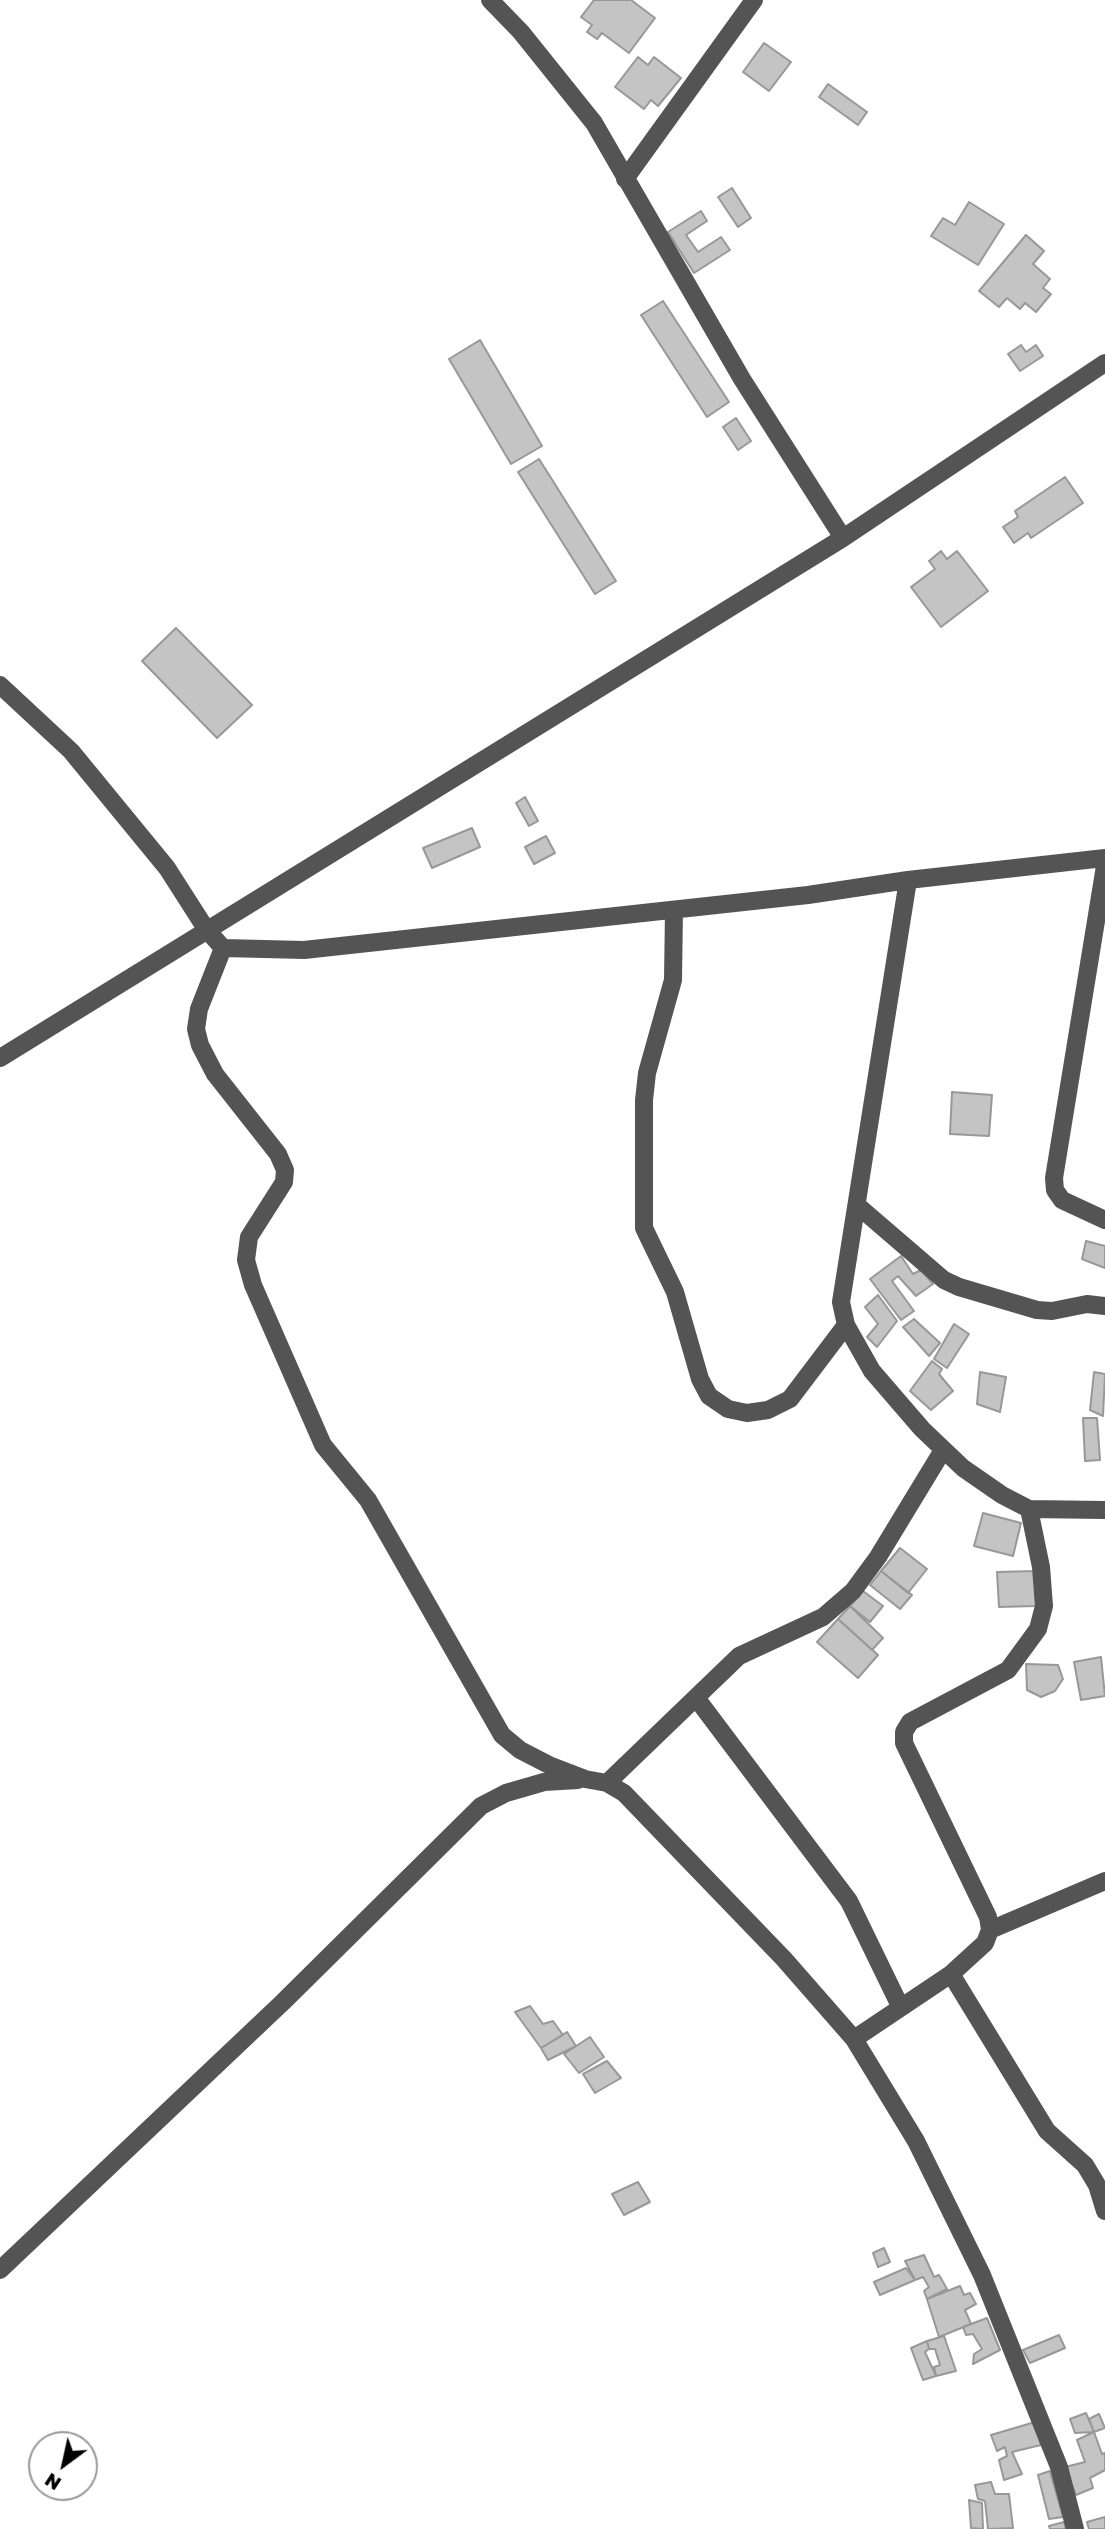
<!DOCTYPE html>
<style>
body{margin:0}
#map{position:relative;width:1105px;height:2529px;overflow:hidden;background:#fff;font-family:"Golos Text",sans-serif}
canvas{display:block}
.north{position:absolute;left:28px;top:2431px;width:70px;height:70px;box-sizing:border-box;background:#fff;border:2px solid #999;border-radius:50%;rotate:213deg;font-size:19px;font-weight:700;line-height:28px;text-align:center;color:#000}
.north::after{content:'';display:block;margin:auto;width:24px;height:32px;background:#000;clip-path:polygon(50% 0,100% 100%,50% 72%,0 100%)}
</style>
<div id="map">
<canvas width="1105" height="2529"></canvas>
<div class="north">N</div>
</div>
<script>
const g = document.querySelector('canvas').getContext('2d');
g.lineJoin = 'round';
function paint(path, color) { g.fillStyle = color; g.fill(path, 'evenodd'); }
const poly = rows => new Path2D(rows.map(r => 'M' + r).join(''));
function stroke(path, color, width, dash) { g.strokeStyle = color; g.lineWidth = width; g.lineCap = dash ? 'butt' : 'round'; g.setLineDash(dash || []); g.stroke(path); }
const building = poly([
 [594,0,631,0,655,18,629,53,602,33,597,39,587,32,592,25,581,17,594,0],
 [764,43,791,62,769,91,743,72,764,43],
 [638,57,648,65,654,57,681,78,658,106,651,100,644,109,615,87,638,57],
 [828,84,867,112,858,125,819,97,828,84],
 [732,188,751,218,738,227,718,197,732,188],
 [969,202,1004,224,978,265,931,236,943,218,955,225,969,202],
 [701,211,707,221,686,235,698,252,721,237,730,250,694,273,668,232,701,211],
 [1026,235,1044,251,1033,264,1050,279,1043,288,1051,294,1036,312,1025,303,1020,309,1007,298,999,307,979,291,1026,235],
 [663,301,729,402,707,417,641,315,663,301],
 [480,340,542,446,511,464,449,359,480,340],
 [1021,345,1026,352,1036,345,1043,356,1020,371,1008,354,1021,345],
 [736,418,751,441,738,450,723,427,736,418],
 [539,459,616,581,595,594,518,472,539,459],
 [1065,477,1083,503,1031,538,1028,533,1014,543,1003,527,1018,517,1015,511,1065,477],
 [941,551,947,559,957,551,988,591,941,627,911,587,935,569,929,561,941,551],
 [176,628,252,705,217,738,142,661,176,628],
 [525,797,538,821,529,826,516,803,525,797],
 [472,828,480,847,432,868,423,848,472,828],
 [546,836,555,853,534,864,525,847,546,836],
 [952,1092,992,1095,989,1136,950,1134,952,1092],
 [1086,1241,1105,1246,1105,1268,1082,1259,1086,1241],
 [901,1256,913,1274,921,1270,933,1284,916,1296,898,1276,892,1281,914,1311,901,1320,870,1279,901,1256],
 [878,1295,897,1321,877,1347,867,1337,878,1324,865,1307,878,1295],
 [914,1319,940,1343,929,1356,903,1327,914,1319],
 [954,1324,969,1334,947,1368,934,1359,954,1324],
 [932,1361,942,1369,939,1374,953,1391,931,1410,910,1391,932,1361],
 [980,1372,1006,1377,1000,1412,977,1404,980,1372],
 [1094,1372,1105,1374,1103,1416,1090,1410,1094,1372],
 [1083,1418,1097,1418,1100,1460,1085,1461,1083,1418],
 [983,1513,1021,1523,1013,1556,974,1546,983,1513],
 [900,1548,927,1569,908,1593,881,1571,900,1548],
 [881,1571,912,1595,900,1609,870,1585,881,1571],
 [1035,1571,1036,1606,999,1607,997,1572,1035,1571],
 [863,1591,883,1606,870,1622,850,1606,863,1591],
 [850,1606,883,1638,872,1650,838,1619,850,1606],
 [838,1619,878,1655,858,1678,817,1642,838,1619],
 [1101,1657,1105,1696,1081,1700,1074,1662,1101,1657],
 [1026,1664,1058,1665,1063,1679,1055,1691,1041,1697,1027,1690,1026,1664],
 [530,2006,543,2024,553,2021,563,2035,541,2048,515,2012,530,2006],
 [567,2032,576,2046,548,2060,541,2048,567,2032],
 [590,2037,604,2057,579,2073,564,2054,590,2037],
 [607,2061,621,2078,595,2093,583,2074,607,2061],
 [638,2182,650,2202,624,2215,612,2194,638,2182],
 [884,2248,890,2262,878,2267,873,2253,884,2248],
 [924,2255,934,2277,939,2275,947,2289,927,2299,924,2291,929,2287,923,2277,915,2280,905,2261,924,2255],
 [906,2268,915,2280,880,2295,874,2282,906,2268],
 [960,2286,964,2295,970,2293,976,2304,965,2310,971,2324,939,2337,927,2299,960,2286],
 [987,2318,1000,2350,973,2364,974,2354,982,2349,973,2334,966,2335,963,2327,987,2318],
 [1059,2335,1065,2348,1030,2363,1023,2350,1059,2335],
 [944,2336,956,2371,936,2376,934,2367,940,2365,935,2349,929,2349,927,2341,944,2336],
 [927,2341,929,2349,925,2352,936,2376,923,2380,911,2348,927,2341],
 [1086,2413,1094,2432,1075,2433,1070,2419,1086,2413],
 [1099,2414,1105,2428,1094,2432,1089,2419,1099,2414],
 [1035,2422,1041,2445,1012,2452,1022,2474,1004,2480,999,2460,1007,2456,1005,2447,997,2451,991,2435,1035,2422],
 [1094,2432,1102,2454,1105,2453,1105,2470,1090,2478,1093,2488,1076,2495,1065,2467,1085,2462,1077,2440,1094,2432],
 [1050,2471,1063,2517,1049,2519,1038,2475,1050,2471],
 [991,2482,995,2494,1009,2494,1013,2528,988,2529,985,2501,978,2499,975,2485,991,2482],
 [969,2500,982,2503,983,2529,971,2528,969,2500],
 [1105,2517,1105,2529,1089,2529,1087,2522,1105,2517],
 [1064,2522,1066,2529,1050,2529,1049,2526,1064,2522]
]);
paint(building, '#c4c4c4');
stroke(building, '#989898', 2);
stroke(poly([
 [490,0,521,32,594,123,742,379,843,538],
 [625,179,754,0],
 [0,685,71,751,167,868,206,929,223,948,199,1009,196,1029,200,1045,215,1074,278,1154,285,1170,284,1182,249,1237,246,1260,253,1285,323,1445,368,1500,502,1735,520,1750,551,1766,585,1779,607,1783,624,1793,784,1959,854,2039,916,2141,982,2275,1059,2467,1075,2529],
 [1105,866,1054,1178,1055,1190,1062,1200,1105,1220],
 [674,910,673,980,647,1073,644,1100,644,1228,675,1292,700,1379,709,1396,728,1409,747,1413,768,1410,790,1399,846,1325],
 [223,948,304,950,808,895,908,880,1105,858],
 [0,1058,843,538,1105,363],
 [858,1206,944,1280,959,1287,1037,1310,1052,1311,1087,1304,1105,1306],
 [1029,1509,1105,1510],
 [697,1699,849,1901,900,2006],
 [607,1783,739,1656,823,1617,853,1591,878,1557,943,1450],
 [990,1930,1105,1881],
 [951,1974,1047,2131,1085,2165,1097,2185,1105,2211],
 [854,2039,951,1974,985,1943,990,1930,988,1917,904,1743,904,1732,910,1722,1008,1670,1038,1629,1044,1606,1041,1567,1029,1509,1002,1495,963,1468,922,1429,872,1371,846,1325,841,1302,908,880],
 [0,2270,283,2002,481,1806,506,1793,544,1782,578,1780]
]), '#545454', 18);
</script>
